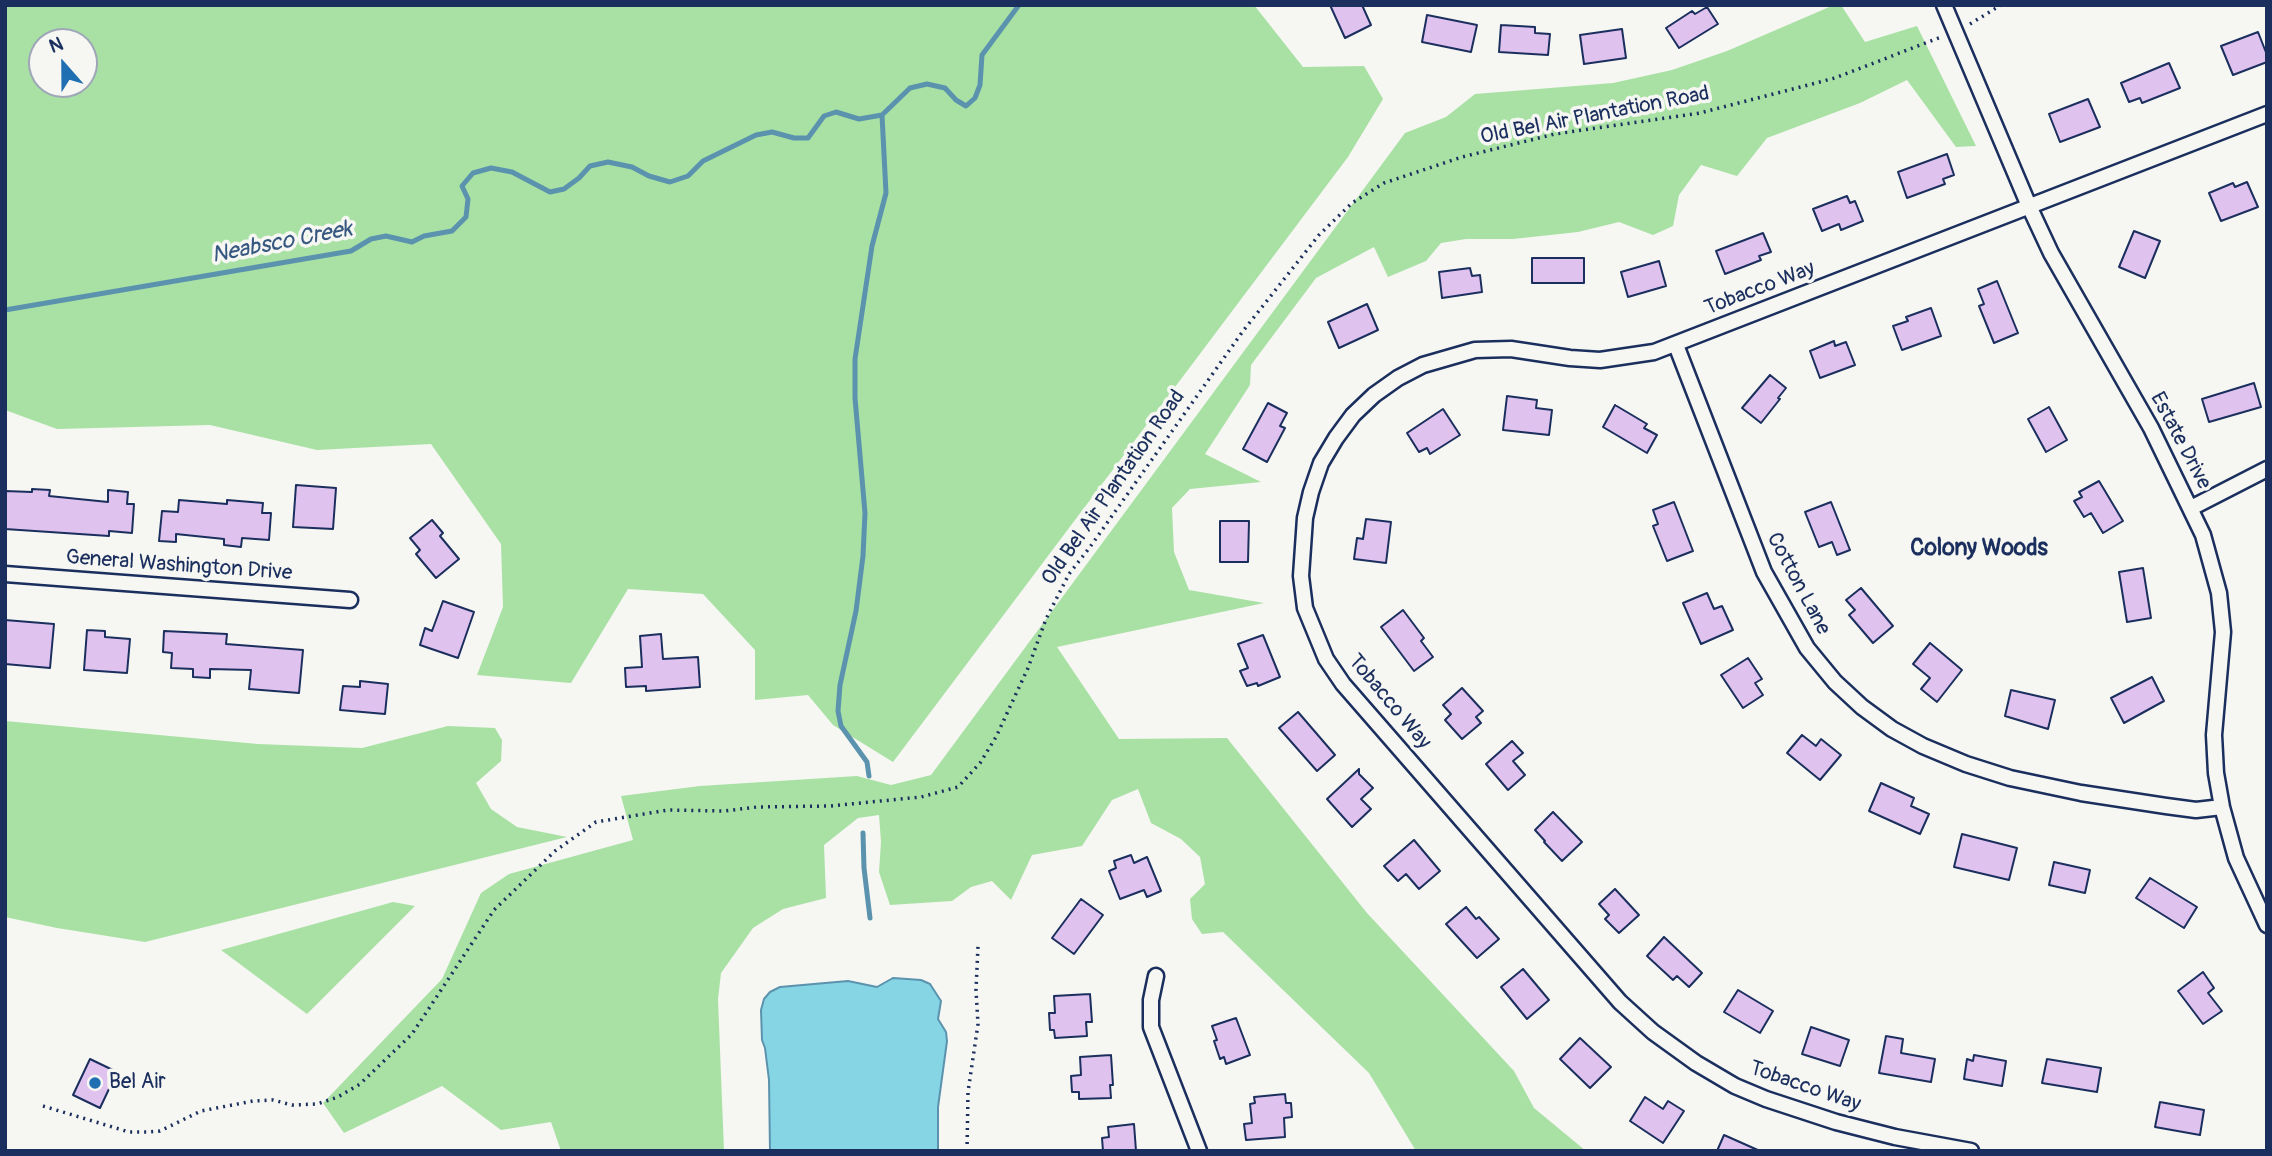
<!DOCTYPE html>
<style>
body{margin:0}
#map{position:relative;width:2272px;height:1156px;overflow:hidden;background:#f6f6f2;font-family:Pangolin,sans-serif}
canvas{display:block}
.frame{position:absolute;inset:0;border:7px solid #1b2f5e;pointer-events:none}
.north{position:absolute;left:28px;top:28px;width:70px;height:70px;box-sizing:border-box;background:#f6f6f2;border:2px solid #9ea6b7;border-radius:50%;rotate:339deg;font-size:19px;font-weight:700;line-height:28px;text-align:center;color:#1b2f5e}
.north::after{content:'';display:block;margin:auto;width:24px;height:32px;background:#1f6fb2;clip-path:polygon(50% 0,100% 100%,50% 72%,0 100%)}
</style>
<div id="map">
<canvas width="2272" height="1156"></canvas>
<div class="frame"></div>
<div class="north">N</div>
</div>
<script>
const g = document.querySelector('canvas').getContext('2d');
g.lineJoin = 'round';
function paint(path, color) { g.fillStyle = color; g.fill(path, 'evenodd'); }
const poly = rows => new Path2D(rows.map(r => 'M' + r).join(''));
function stroke(path, color, width, dash) { g.strokeStyle = color; g.lineWidth = width; g.lineCap = dash ? 'butt' : 'round'; g.setLineDash(dash || []); g.stroke(path); }
function drawText(font, color, halo, rows, align = 'center') {
  g.font = font + ' Pangolin,sans-serif'; g.lineWidth = 7; g.setLineDash([]); g.textBaseline = 'middle'; g.strokeStyle = halo; g.fillStyle = color; for (const [text, x, y, turn = 0] of rows) {
    g.save(); g.translate(x, y); g.rotate((+turn || 0) * Math.PI / 180); g.textAlign = isNaN(turn) ? turn : align; if (halo) g.strokeText(text, 0, 0); g.fillText(text, 0, 0); g.restore();
  }
}
paint(poly([
 [5,5,1254,5,1303,67,1364,66,1383,99,1348,157,893,762,833,725,808,695,755,700,755,650,703,594,628,589,571,683,477,675,503,607,501,544,431,444,317,450,210,425,57,429,5,410],
 [84,42,84,84,42,84,42,42],
 [1834,5,1841,5,1865,42,1917,26,1976,146,1956,147,1907,80,1860,103,1767,138,1737,176,1701,165,1679,195,1673,226,1653,235,1619,222,1578,232,1513,239,1466,239,1441,243,1426,261,1388,277,1374,247,1316,278,1251,365,1250,385,1205,454,1261,482,1190,489,1172,508,1174,552,1189,590,1264,603,1057,647,1119,739,1227,738,1367,913,1514,1071,1534,1108,1586,1151,1416,1151,1369,1073,1223,932,1202,934,1192,919,1190,899,1205,884,1200,857,1181,839,1151,823,1138,789,1112,800,1082,846,1032,855,1011,900,992,881,971,887,952,901,890,905,879,872,881,842,879,815,858,818,824,845,826,898,783,909,753,928,721,973,718,999,724,1151,561,1151,551,1122,501,1130,442,1086,344,1133,323,1103,442,979,481,893,509,874,633,840,621,796,700,786,857,776,891,785,931,775,1405,133,1446,117,1475,94,1613,83,1672,70,1727,51],
 [5,721,258,744,362,748,448,726,495,728,502,740,501,761,476,783,491,809,517,827,567,837,145,942,57,928,5,917],
 [393,902,415,906,307,1014,221,950]
]), '#a9e1a5');
const water = poly([
 [893,978,921,980,930,984,941,1001,938,1019,946,1032,947,1041,938,1107,938,1151,770,1151,769,1080,765,1048,762,1040,761,1010,764,999,770,992,780,987,848,981,877,987,893,978]
]);
paint(water, '#86d5e4');
stroke(water, '#5b93ae', 2);
stroke(poly([
 [5,310,351,251,371,239,386,236,412,242,424,236,452,231,466,217,468,199,462,186,473,173,491,168,512,172,550,192,564,189,579,178,590,166,608,162,632,167,649,176,670,182,688,176,703,161,756,135,772,132,794,138,808,138,824,116,836,112,859,119,882,115,910,88,927,84,945,88,956,100,966,106,975,98,980,85,982,55,1019,5],
 [869,776,867,762,841,726,838,711,840,685,856,611,863,556,865,513,855,398,855,359,872,246,886,193,882,115],
 [863,833,864,868,870,918]
]), '#5b93ae', 5);
const building = poly([
 [1330,5,1362,5,1371,25,1345,38,1330,5],
 [1707,7,1718,24,1679,48,1666,28,1692,11,1695,14,1707,7],
 [1427,15,1477,25,1471,52,1422,42,1427,15],
 [1501,25,1535,27,1535,33,1550,34,1548,55,1499,52,1501,25],
 [1622,29,1626,58,1584,64,1580,35,1622,29],
 [2258,32,2267,55,2267,62,2233,75,2221,46,2258,32],
 [2169,63,2180,88,2142,103,2140,98,2129,102,2121,83,2169,63],
 [2088,99,2100,127,2060,142,2049,114,2088,99],
 [1947,154,1954,175,1943,179,1945,184,1907,198,1898,172,1947,154],
 [2247,182,2258,207,2221,221,2209,193,2233,183,2235,187,2247,182],
 [1847,196,1850,203,1855,201,1863,221,1841,230,1839,224,1822,231,1813,209,1847,196],
 [2134,231,2160,241,2145,278,2119,267,2134,231],
 [1763,233,1771,252,1759,256,1761,260,1725,274,1716,251,1763,233],
 [1532,258,1584,258,1584,283,1532,283,1532,258],
 [1659,261,1666,286,1628,297,1621,272,1659,261],
 [1470,268,1472,276,1480,275,1482,292,1442,298,1439,272,1470,268],
 [1997,281,2018,333,1994,343,1979,306,1984,304,1978,289,1997,281],
 [1367,304,1378,330,1339,348,1328,322,1367,304],
 [1931,308,1941,336,1902,350,1893,326,1908,321,1906,317,1931,308],
 [1834,341,1835,346,1846,342,1855,365,1820,378,1810,351,1834,341],
 [1770,375,1786,388,1778,398,1780,399,1761,423,1742,408,1770,375],
 [2254,383,2261,407,2209,422,2202,399,2254,383],
 [1507,396,1537,400,1536,408,1552,410,1549,435,1503,430,1507,396],
 [1268,403,1287,413,1280,426,1285,428,1267,462,1243,449,1268,403],
 [1615,405,1647,424,1644,428,1657,435,1647,453,1603,427,1615,405],
 [2049,407,2067,440,2046,452,2028,419,2049,407],
 [1443,409,1460,435,1430,454,1427,448,1419,452,1407,433,1443,409],
 [2099,481,2123,521,2103,533,2091,513,2084,517,2074,501,2082,497,2079,492,2099,481],
 [296,485,336,488,333,529,293,527,296,485],
 [32,489,50,490,49,496,108,502,108,490,128,492,127,504,134,504,132,533,109,531,109,536,5,529,5,491,32,492,32,489],
 [179,500,227,504,227,500,263,503,262,513,271,513,269,540,242,538,241,547,224,545,224,539,176,534,176,542,159,541,162,511,178,512,179,500],
 [1674,502,1693,551,1667,561,1653,526,1658,524,1653,510,1674,502],
 [1831,502,1850,550,1837,555,1832,542,1819,547,1805,512,1831,502],
 [1366,519,1391,522,1386,563,1354,559,1357,538,1363,539,1366,519],
 [432,520,443,533,440,536,459,559,436,578,416,554,420,550,410,538,432,520],
 [1220,521,1249,521,1248,562,1220,562,1220,521],
 [2143,568,2151,618,2127,622,2119,572,2143,568],
 [1861,588,1893,626,1873,643,1849,615,1855,610,1846,600,1861,588],
 [1707,593,1714,609,1722,606,1733,630,1701,644,1683,603,1707,593],
 [443,601,474,612,458,658,420,645,425,628,432,631,443,601],
 [1403,610,1424,638,1421,641,1433,657,1414,671,1381,627,1403,610],
 [5,620,54,624,50,668,5,664,5,620],
 [87,630,105,631,105,637,130,639,127,673,84,670,87,630],
 [164,631,227,634,226,644,303,650,299,693,249,689,251,670,210,669,210,678,193,677,193,669,171,668,172,653,163,652,164,631],
 [661,634,663,659,698,657,700,687,646,691,646,686,626,687,625,668,642,667,640,636,661,634],
 [1263,635,1280,677,1258,686,1257,683,1247,686,1240,671,1248,668,1238,644,1263,635],
 [1930,643,1962,670,1937,702,1921,689,1930,678,1913,664,1930,643],
 [1748,658,1762,679,1755,683,1763,695,1743,708,1721,675,1748,658],
 [2152,677,2164,701,2124,723,2111,698,2152,677],
 [360,681,388,684,385,714,340,710,343,686,360,687,360,681],
 [1462,688,1483,711,1476,717,1481,723,1462,739,1445,720,1451,714,1443,705,1462,688],
 [2011,690,2055,700,2048,729,2005,716,2011,690],
 [1298,712,1335,755,1317,771,1279,728,1298,712],
 [1802,735,1816,746,1821,739,1841,755,1820,780,1787,753,1802,735],
 [1512,741,1523,753,1513,761,1525,775,1508,790,1486,764,1512,741],
 [1359,769,1359,774,1373,788,1361,799,1371,809,1352,827,1327,799,1359,769],
 [1881,783,1914,798,1911,806,1929,814,1920,834,1869,811,1881,783],
 [1553,812,1582,842,1562,861,1544,842,1545,841,1535,830,1553,812],
 [1962,834,2017,848,2009,880,1954,867,1962,834],
 [1414,840,1440,871,1419,889,1406,874,1398,881,1384,866,1414,840],
 [1131,855,1134,863,1147,857,1161,891,1147,897,1144,890,1120,899,1109,871,1116,868,1114,861,1131,855],
 [2054,862,2090,870,2085,893,2049,885,2054,862],
 [2150,878,2197,907,2184,928,2136,898,2150,878],
 [1615,889,1639,915,1619,933,1605,919,1609,915,1599,904,1615,889],
 [1081,899,1103,915,1074,954,1052,938,1081,899],
 [1466,907,1476,919,1479,917,1499,939,1477,958,1446,924,1466,907],
 [1664,937,1702,973,1689,987,1677,976,1673,980,1647,956,1664,937],
 [1523,969,1549,1000,1527,1019,1501,987,1523,969],
 [2203,972,2214,988,2208,993,2222,1011,2203,1024,2178,991,2203,972],
 [1738,990,1773,1011,1760,1033,1724,1012,1738,990],
 [1090,994,1092,1022,1086,1022,1087,1036,1055,1038,1054,1030,1050,1030,1049,1013,1055,1013,1054,996,1090,994],
 [1236,1018,1250,1055,1226,1064,1224,1057,1220,1059,1214,1041,1217,1040,1212,1026,1236,1018],
 [1811,1027,1849,1040,1840,1066,1802,1054,1811,1027],
 [1886,1036,1903,1039,1901,1053,1935,1059,1931,1082,1879,1073,1886,1036],
 [1580,1038,1611,1067,1590,1088,1560,1059,1580,1038],
 [1111,1055,1113,1085,1110,1085,1111,1098,1079,1099,1079,1092,1072,1092,1071,1076,1081,1075,1080,1057,1111,1055],
 [1974,1055,2006,1061,2002,1086,1964,1079,1967,1059,1973,1061,1974,1055],
 [90,1059,117,1072,100,1108,73,1095,90,1059],
 [2047,1059,2101,1068,2097,1092,2042,1083,2047,1059],
 [1285,1094,1286,1103,1291,1103,1292,1117,1284,1118,1285,1137,1246,1140,1244,1124,1252,1123,1250,1104,1255,1103,1254,1097,1285,1094],
 [1645,1097,1663,1109,1668,1101,1684,1111,1663,1143,1630,1121,1645,1097],
 [2160,1102,2204,1110,2200,1135,2155,1127,2160,1102],
 [1134,1124,1136,1151,1103,1151,1102,1138,1109,1137,1108,1127,1134,1124],
 [1724,1135,1760,1151,1717,1151,1724,1135]
]);
paint(building, '#e0c2ef');
stroke(building, '#1b2f5e', 2);
const minor = poly([
 [1944,5,2029,206,2051,253,2151,428,2203,535,2219,593,2223,632,2214,735,2216,773,2222,807,2236,858,2267,925],
 [1676,345,1764,572,1807,648,1835,682,1862,707,1892,729,1923,746,1966,764,2010,778,2081,793,2166,806,2196,810,2222,807],
 [2191,508,2267,469],
 [5,574,350,600],
 [1156,976,1151,1000,1151,1027,1199,1151],
 [1971,1151,1895,1137,1836,1122,1766,1099,1735,1086,1696,1063,1653,1032,1620,1002,1343,684,1326,659,1305,608,1301,576,1305,518,1311,492,1321,463,1336,438,1353,415,1374,395,1398,378,1423,365,1475,350,1511,349,1570,358,1600,360,1654,352,2267,114]
]);
stroke(minor, '#1b2f5e', 19);
stroke(poly([
 [1970,24,2001,5],
 [43,1106,129,1132,147,1132,160,1131,201,1111,253,1101,273,1100,292,1105,317,1104,338,1097,360,1084,412,1034,494,910,555,851,596,822,668,810,725,811,757,807,830,806,921,797,958,787,980,763,996,737,1028,668,1046,619,1069,574,1090,547,1243,331,1319,235,1352,203,1384,183,1462,157,1555,134,1700,113,1835,78,1941,37],
 [967,1151,968,1092,978,1024,976,990,978,946]
]), '#1b2f5e', 3.5, [2, 5]);
stroke(minor, '#f6f6f2', 14);
for (const [x, y, r, color] of [
 [95,1083,7,"#1f6fb2"]
]) { const dot = new Path2D(); dot.arc(x, y, r, 0, 2 * Math.PI); g.fillStyle = color; g.fill(dot); stroke(dot, '#f6f6f2', 2.5); }
drawText('21px', '#1b2f5e', '#f6f6f2', [
 ["Old Bel Air Plantation Road",1595,116,-11],
 ["Tobacco Way",1760,289,-21],
 ["Estate Drive",2180,441,62],
 ["Old Bel Air Plantation Road",1114,488,-55],
 ["General Washington Drive",179,566,4],
 ["Cotton Lane",1798,584,62],
 ["Tobacco Way",1389,702,50],
 ["Tobacco Way",1805,1087,19]
]);
drawText('21px', '#1b2f5e', '#f6f6f2', [
 ["Bel Air",109,1083]
], 'left');
drawText('italic 23px', '#365880', '#f6f6f2', [
 ["Neabsco Creek",282,243,-11]
]);
drawText('bold 23px', '#1b2f5e', '#f6f6f2', [
 ["Colony Woods",1979,549]
]);
</script>
